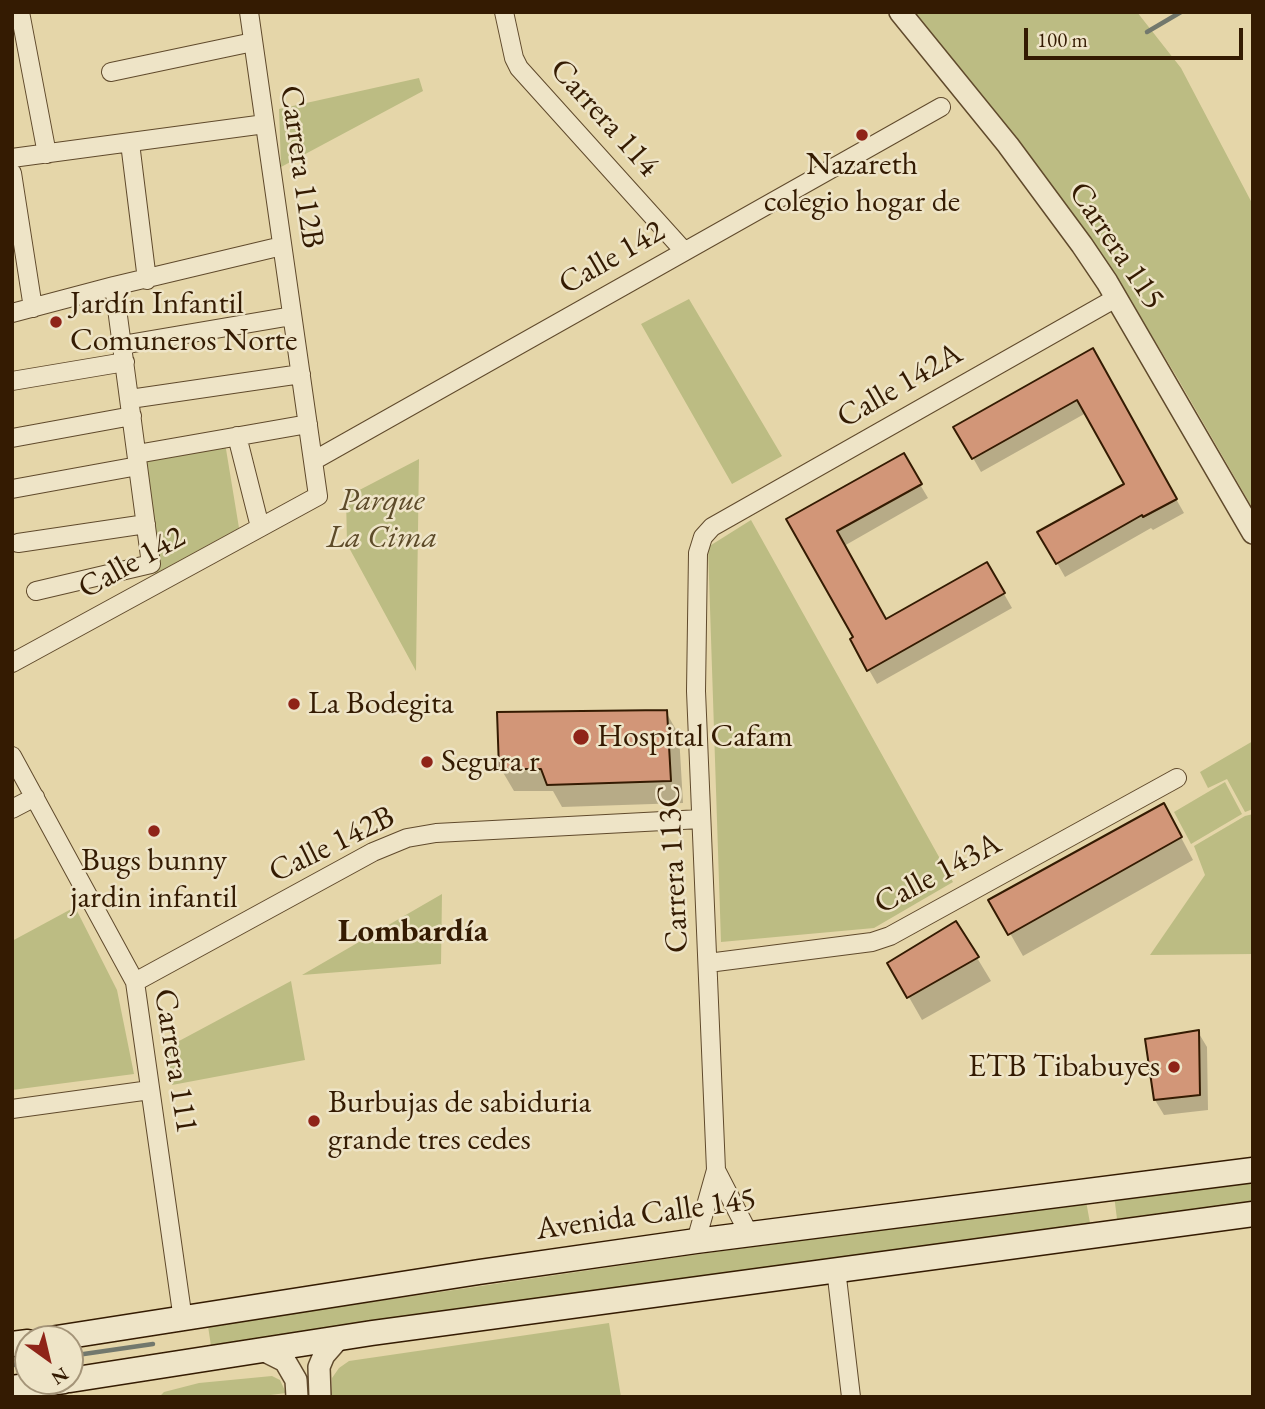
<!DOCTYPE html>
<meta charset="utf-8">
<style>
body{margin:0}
#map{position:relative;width:1265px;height:1409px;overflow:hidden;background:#e5d6a9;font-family:"EB Garamond",serif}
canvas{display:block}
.frame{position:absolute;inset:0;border:14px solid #341b02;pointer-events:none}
.north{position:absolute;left:14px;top:1325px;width:70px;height:70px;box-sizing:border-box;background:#eee4c7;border:2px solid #a49478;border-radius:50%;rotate:146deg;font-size:19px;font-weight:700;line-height:28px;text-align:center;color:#341b02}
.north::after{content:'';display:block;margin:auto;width:24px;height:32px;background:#8f2418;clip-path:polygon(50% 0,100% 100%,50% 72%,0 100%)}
.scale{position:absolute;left:1024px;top:28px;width:219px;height:32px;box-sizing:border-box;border:4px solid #341b02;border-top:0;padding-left:9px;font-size:21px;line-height:24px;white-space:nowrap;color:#341b02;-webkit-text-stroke:5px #eee4c7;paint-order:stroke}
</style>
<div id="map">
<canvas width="1265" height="1409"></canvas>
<div class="frame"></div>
<div class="north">N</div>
<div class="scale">100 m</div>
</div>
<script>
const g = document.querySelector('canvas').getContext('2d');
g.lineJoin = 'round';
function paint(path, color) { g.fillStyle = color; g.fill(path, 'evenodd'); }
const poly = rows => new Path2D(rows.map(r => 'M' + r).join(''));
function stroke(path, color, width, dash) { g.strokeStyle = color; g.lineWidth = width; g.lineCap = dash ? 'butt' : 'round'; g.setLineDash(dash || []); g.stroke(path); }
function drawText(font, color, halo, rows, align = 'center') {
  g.font = font + ' "EB Garamond",serif'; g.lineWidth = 5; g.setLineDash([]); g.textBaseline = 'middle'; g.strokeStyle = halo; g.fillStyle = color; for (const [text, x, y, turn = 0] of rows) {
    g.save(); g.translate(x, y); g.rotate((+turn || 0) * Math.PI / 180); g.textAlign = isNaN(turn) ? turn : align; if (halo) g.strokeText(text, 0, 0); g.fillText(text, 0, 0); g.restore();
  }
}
paint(poly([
 [912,12,1137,12,1181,68,1253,205,1253,509,1178,379,1106,260,996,116],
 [419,78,423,91,281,167,279,109],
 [689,299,782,456,732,484,641,324],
 [225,443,239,528,155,574,139,460],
 [419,459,416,671,347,544,346,497],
 [751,520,953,882,874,928,721,942,708,547],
 [1253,741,1253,809,1245,812,1227,779,1208,788,1200,772],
 [1225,782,1242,814,1191,844,1174,812],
 [1253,814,1253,954,1150,955,1205,875,1194,846,1245,816],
 [442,894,441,964,302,975],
 [75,907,117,990,134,1074,12,1090,12,941],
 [291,981,305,1060,172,1085,166,1048],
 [1253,1178,1253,1201,1117,1219,1114,1195],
 [1086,1201,1090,1223,211,1346,208,1326,686,1256],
 [609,1323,621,1397,332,1397,332,1378,339,1368,349,1361],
 [272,1376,280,1380,286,1393,255,1397,159,1397,164,1392,199,1383]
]), '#bcbc83');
paint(poly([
 [1092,351,1184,513,1153,530,1151,528,1065,577,1040,533,1126,484,1086,413,981,472,956,428],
 [903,456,928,498,844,546,886,621,987,564,1012,608,877,684,852,640,855,638,788,520],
 [666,712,679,735,683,803,562,807,553,791,514,791,501,769],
 [1176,828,1193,860,1023,956,991,900],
 [956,923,991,981,922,1020,890,964],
 [1198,1032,1207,1047,1208,1110,1164,1115,1155,1100]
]), '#0003');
stroke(poly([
 [1147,32,1181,12],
 [70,1356,153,1344],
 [12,1365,28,1363]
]), '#72786d', 4.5);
const building = poly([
 [1093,348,1177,499,1143,517,1142,515,1056,564,1037,532,1124,484,1077,400,972,459,953,427,1093,348],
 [904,453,922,484,837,531,886,619,987,562,1005,593,867,671,850,639,853,637,786,519,904,453],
 [667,710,671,781,547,785,541,769,499,769,497,712,667,710],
 [1164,803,1182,837,1008,935,988,900,1164,803],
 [956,921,979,957,907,998,887,963,956,921],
 [1199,1030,1200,1095,1154,1100,1145,1039,1199,1030]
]);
paint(building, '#d29678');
stroke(building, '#341b02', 2);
const minor = poly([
 [20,12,47,154],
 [504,12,514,58,519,68,684,251],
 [111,72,253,42],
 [130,143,147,280],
 [12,158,265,124],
 [12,173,33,308],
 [12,313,114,286,282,246],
 [122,345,292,316],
 [12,381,125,362],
 [130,399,301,374],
 [237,436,260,527],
 [12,438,132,416],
 [137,454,308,424],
 [313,461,941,107],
 [12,489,138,466],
 [18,543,146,524],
 [36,591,151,564,114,286],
 [12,663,318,496,249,12],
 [12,756,135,982,183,1320],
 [12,809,35,797],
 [708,963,872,942,890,936,1177,778],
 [135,982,373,852,407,838,436,833,701,819],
 [12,1109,150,1090],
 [716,1170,749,1234],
 [696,1241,716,1170,696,691,698,553,703,537,712,527,1116,298],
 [836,1269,851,1397]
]);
const tertiary = poly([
 [900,12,1008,145,1082,245,1107,282,1253,533],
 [263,1350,285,1361,296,1380,297,1397],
 [320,1397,319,1367,324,1355,338,1339]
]);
const secondary = poly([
 [50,1339,479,1272,696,1241,1253,1170],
 [12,1344,28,1342],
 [70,1380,372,1333,1253,1214],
 [12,1388,64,1381]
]);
stroke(minor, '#604a2c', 20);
stroke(tertiary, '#604a2c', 24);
stroke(secondary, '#341b02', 27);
stroke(minor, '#eee4c7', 18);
stroke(tertiary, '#eee4c7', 21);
stroke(secondary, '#eee4c7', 24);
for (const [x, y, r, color] of [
 [862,135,7,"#8f2418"],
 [56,322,7,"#8f2418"],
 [294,704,7,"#8f2418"],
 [581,737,9,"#8f2418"],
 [427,762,7,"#8f2418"],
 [154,831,7,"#8f2418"],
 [1174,1067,7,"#8f2418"],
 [314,1121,7,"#8f2418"]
]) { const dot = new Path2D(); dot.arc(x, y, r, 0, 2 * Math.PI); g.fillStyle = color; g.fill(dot); stroke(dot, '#eee4c7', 2.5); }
drawText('32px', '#341b02', '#eee4c7', [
 ["Carrera 114",604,118,48],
 ["Carrera 112B",301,167,82],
 ["Carrera 115",1116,246,56],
 ["Calle 142",612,258,-30],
 ["Calle 142A",900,386,-30],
 ["Calle 142",132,563,-29],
 ["Calle 142B",332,845,-26],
 ["Carrera 113C",674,869,-93],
 ["Calle 143A",938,874,-28],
 ["Carrera 111",175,1061,81],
 ["Avenida Calle 145",646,1215,-8]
]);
drawText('32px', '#341b02', '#eee4c7', [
 ["Nazareth",862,165,"center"],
 ["colegio hogar de",862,202,"center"],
 ["Jardín Infantil",70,304],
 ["Comuneros Norte",70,341],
 ["La Bodegita",308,704],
 ["Hospital Cafam",597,737],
 ["Segura r",441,762],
 ["Bugs bunny",154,861,"center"],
 ["jardin infantil",154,898,"center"],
 ["ETB Tibabuyes",1160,1067,"right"],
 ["Burbujas de sabiduria",328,1103],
 ["grande tres cedes",328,1140]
], 'left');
drawText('italic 32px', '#5d4b29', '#eee4c7', [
 ["Parque",382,501],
 ["La Cima",382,538]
]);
drawText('bold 33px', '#341b02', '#eee4c7', [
 ["Lombardía",413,932]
]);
</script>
